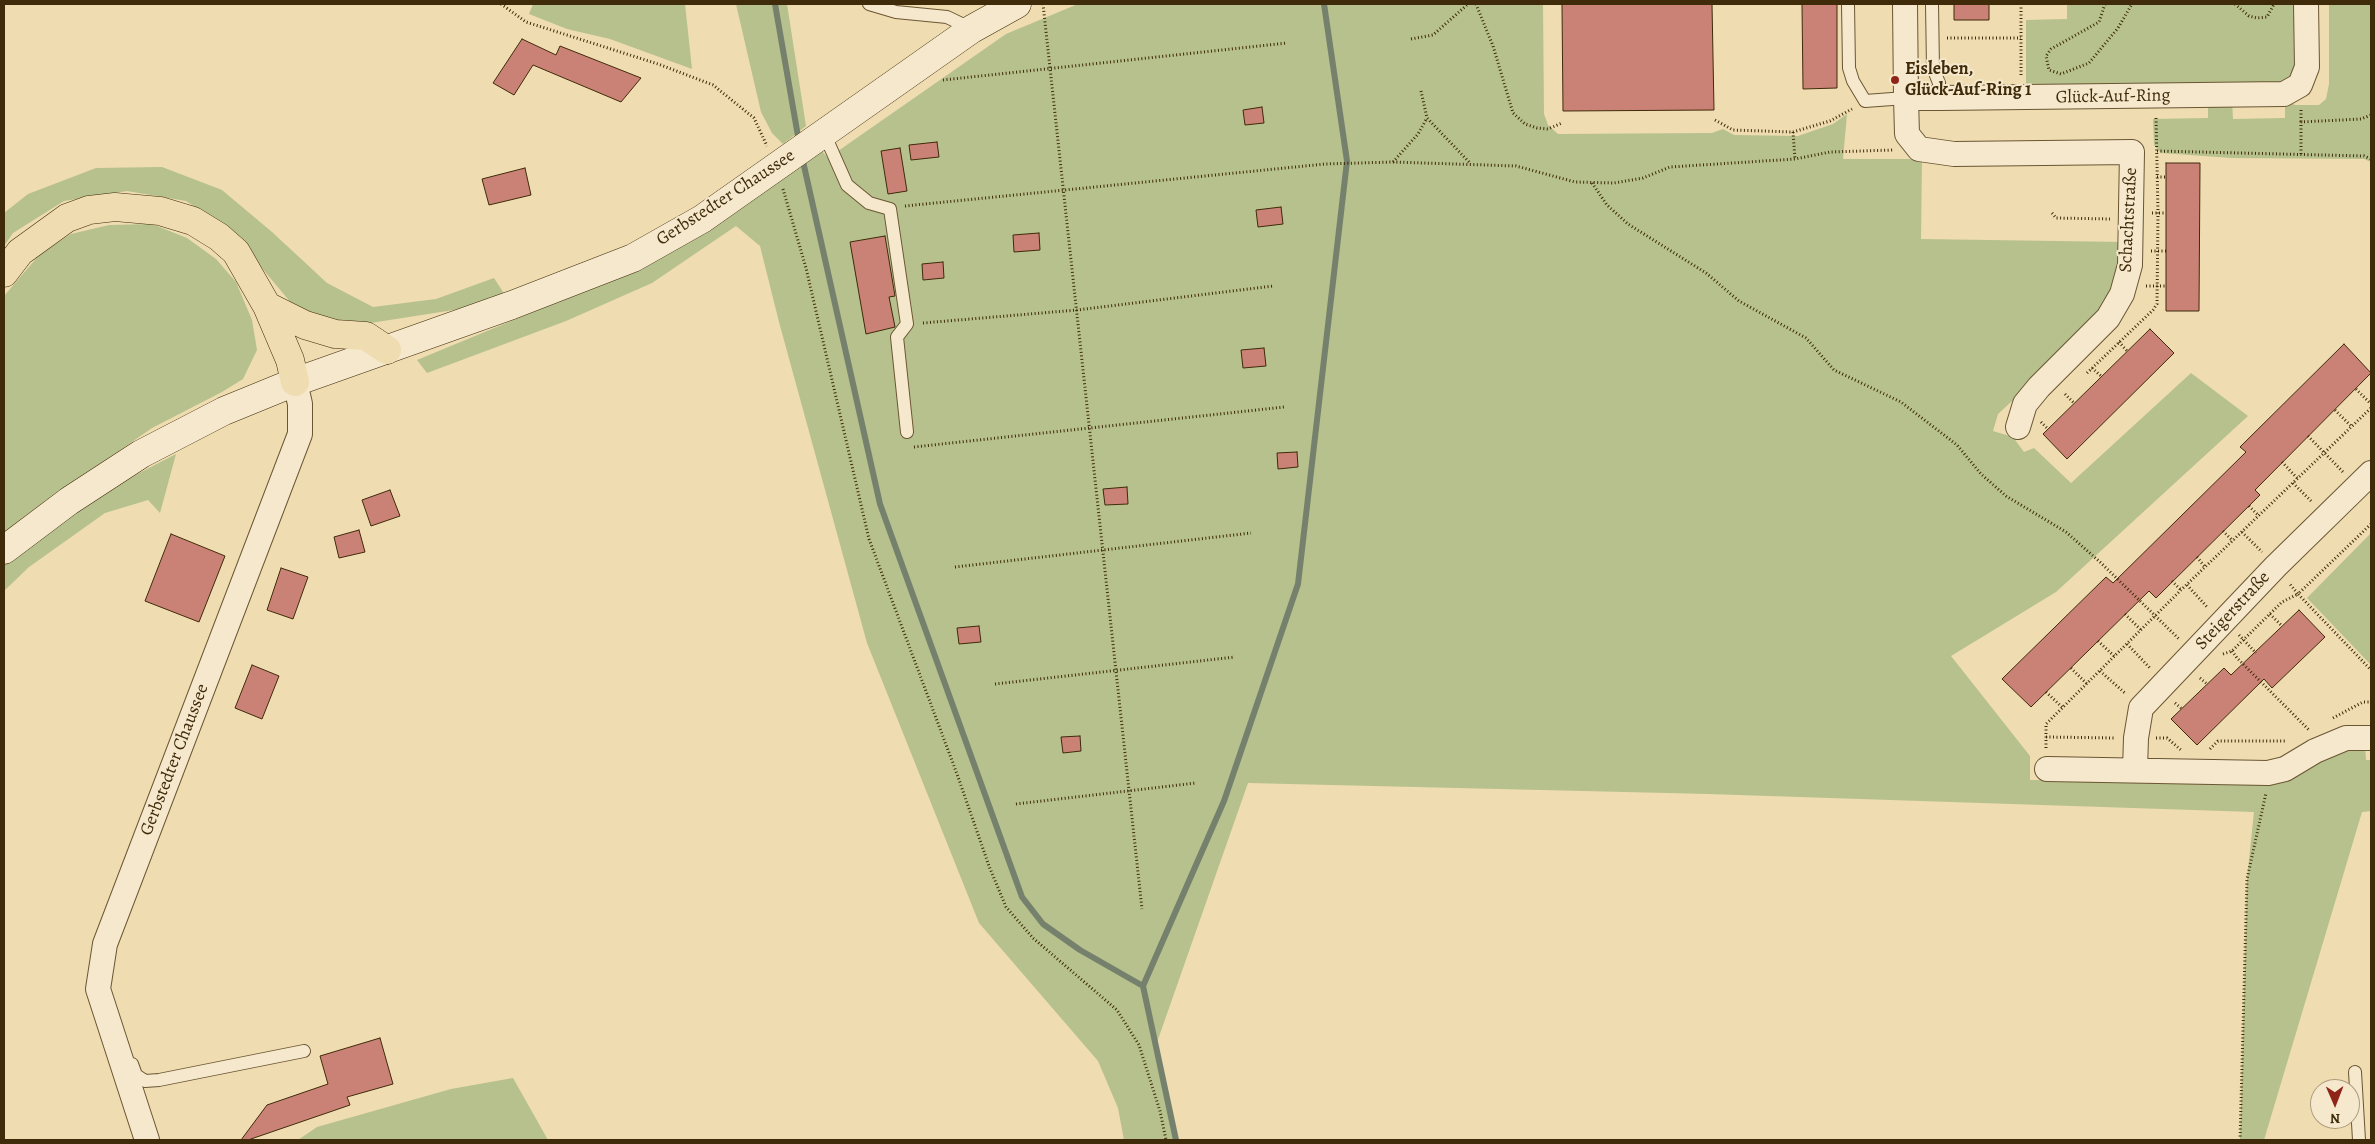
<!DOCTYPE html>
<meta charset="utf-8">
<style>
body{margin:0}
#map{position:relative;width:2375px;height:1144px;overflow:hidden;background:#efdcb0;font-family:Alegreya,serif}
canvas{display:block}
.frame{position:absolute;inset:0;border:5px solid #3f2a0a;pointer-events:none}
.north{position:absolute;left:2310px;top:1079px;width:50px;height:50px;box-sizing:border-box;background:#f5e8cc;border:1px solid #ac9c7e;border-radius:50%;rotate:179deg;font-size:14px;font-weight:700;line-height:20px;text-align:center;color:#3f2a0a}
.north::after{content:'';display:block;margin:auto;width:18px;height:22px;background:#8f2418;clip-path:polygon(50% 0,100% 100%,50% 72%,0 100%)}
</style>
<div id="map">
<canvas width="2375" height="1144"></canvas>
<div class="frame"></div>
<div class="north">N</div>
</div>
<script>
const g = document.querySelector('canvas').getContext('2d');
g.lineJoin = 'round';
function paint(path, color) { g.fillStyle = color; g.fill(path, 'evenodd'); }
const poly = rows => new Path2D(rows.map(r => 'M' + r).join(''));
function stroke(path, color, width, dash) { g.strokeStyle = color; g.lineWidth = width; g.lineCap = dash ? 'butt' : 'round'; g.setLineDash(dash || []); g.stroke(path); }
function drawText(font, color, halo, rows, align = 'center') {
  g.font = font + ' Alegreya,serif'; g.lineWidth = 4; g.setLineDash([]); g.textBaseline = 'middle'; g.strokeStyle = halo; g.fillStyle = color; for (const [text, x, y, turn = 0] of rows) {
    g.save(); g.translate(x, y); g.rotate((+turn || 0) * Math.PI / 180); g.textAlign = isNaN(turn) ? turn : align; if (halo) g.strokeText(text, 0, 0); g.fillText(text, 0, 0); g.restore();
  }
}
paint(poly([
 [533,4,685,4,692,69,610,39,567,29,529,14],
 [736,4,787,4,806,126,783,144,772,133,761,112],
 [1078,4,1543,4,1544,114,1548,125,1558,134,1712,133,1723,129,1734,135,1798,136,1833,124,1847,114,1843,159,1922,159,1921,239,2124,242,2120,278,2089,330,1998,414,1993,431,2013,437,2024,452,2034,448,2071,483,2191,373,2248,416,2056,592,1951,656,2030,756,2030,780,2279,781,2299,775,2331,753,2365,746,2366,760,2371,760,2371,811,2362,812,2264,1140,2240,1140,2247,879,2254,812,1709,794,1248,783,1155,1048,1176,1140,1124,1140,1118,1108,1098,1061,979,923,867,643,779,322,760,246,736,226,652,283,566,321,427,373,417,360,649,264,821,150,828,158,1006,34],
 [2067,4,2300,4,2298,70,2289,82,2026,91,2026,20,2067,19],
 [2329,4,2371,4,2371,162,2364,159,2232,158,2161,153,2154,145,2153,119,2208,118,2208,102,2232,101,2233,119,2285,118,2285,100,2295,105,2319,105,2326,99,2329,84],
 [162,167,222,190,272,232,327,283,373,307,436,299,494,278,505,295,460,309,364,324,332,325,297,310,230,230,186,201,127,191,64,201,13,233,4,246,4,213,28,194,96,168],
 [152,224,187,238,216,259,236,282,252,320,257,350,243,379,222,392,152,428,25,516,4,533,4,296,40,254,71,234,109,225],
 [176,454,160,513,148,500,105,513,29,567,4,591,4,564,91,498],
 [2371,533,2371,665,2307,598],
 [513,1078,548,1140,298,1140,317,1127,451,1089]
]), '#b6c18d');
stroke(poly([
 [775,4,799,142],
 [802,157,880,504,1022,897,1043,924,1080,950,1143,986,1176,1140],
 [1143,986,1224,801,1298,584,1347,161,1324,4]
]), '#76816d', 6);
const building = poly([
 [1562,4,1712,4,1714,110,1563,111,1562,4],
 [1802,4,1837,4,1837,88,1803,89,1802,4],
 [1954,4,1989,4,1989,20,1954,20,1954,4],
 [522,39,556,55,560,46,641,78,621,102,533,65,514,95,493,83,522,39],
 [1262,107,1264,123,1245,125,1243,110,1262,107],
 [937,142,939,157,911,160,909,145,937,142],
 [900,148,907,191,888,194,881,151,900,148],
 [2166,163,2200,163,2199,311,2166,311,2166,163],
 [525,168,531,195,489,205,482,179,525,168],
 [1281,207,1283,224,1258,227,1256,210,1281,207],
 [1039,233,1040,250,1014,252,1013,235,1039,233],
 [885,236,895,296,889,297,895,327,866,334,850,242,885,236],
 [943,262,944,278,923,280,922,264,943,262],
 [2150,329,2174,353,2067,459,2043,434,2150,329],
 [2344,344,2371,373,2255,490,2260,495,2156,598,2149,591,2031,707,2002,679,2106,577,2113,583,2246,452,2240,447,2344,344],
 [1264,348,1266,366,1243,368,1241,350,1264,348],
 [1297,452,1298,467,1278,469,1277,453,1297,452],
 [1127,487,1128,504,1105,505,1103,489,1127,487],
 [390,490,400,516,371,526,362,500,390,490],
 [359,530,365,552,339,558,334,537,359,530],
 [171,534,225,556,199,622,145,601,171,534],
 [281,568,308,577,293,619,267,610,281,568],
 [2299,610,2325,637,2272,688,2264,679,2197,745,2171,719,2224,668,2231,675,2299,610],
 [979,626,981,642,959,644,957,628,979,626],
 [252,665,279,676,262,719,235,708,252,665],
 [1080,736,1081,751,1063,753,1061,737,1080,736],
 [380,1038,393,1084,347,1097,350,1105,248,1140,241,1140,267,1105,328,1084,320,1056,380,1038]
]);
paint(building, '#cb8276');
stroke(building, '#3f2a0a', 1);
const lane = poly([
 [869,4,896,12,947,17,972,29],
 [1848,4,1849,68,1853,81,1865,101,1906,98],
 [1932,4,1933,68,1939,83,1940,98],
 [824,133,847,185,869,203,890,209,907,324,897,337,907,432],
 [132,1064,136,1075,145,1081,159,1080,304,1051],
 [2355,1072,2359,1140]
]);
const street = poly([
 [1905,4,1906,98,1940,98,2284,94,2300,85,2307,67,2306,4],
 [1906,98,1907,134,1919,149,1954,154,2132,152,2130,265,2122,294,2108,318,2039,387,2025,404,2018,427],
 [2047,769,2268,773,2285,769,2315,751,2346,738,2371,738],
 [2135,770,2136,738,2141,708,2276,566,2371,473],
 [147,1140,98,989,105,944,300,434,300,404,295,382]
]);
const secondary = poly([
 [4,550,69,501,141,454,224,411,295,382,512,305,633,258,702,219,972,29,1017,4]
]);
const primary = poly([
 [4,273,20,252,67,218,89,210,115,207,160,211,193,221,219,237,236,252,267,306,290,360,295,382],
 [267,306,305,325,335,334,366,336,387,350]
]);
stroke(lane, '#6b5634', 14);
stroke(street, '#6b5634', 26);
stroke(secondary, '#3f2a0a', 29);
stroke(primary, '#3f2a0a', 29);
stroke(poly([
 [501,4,526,22,658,64,713,85,754,118,767,146],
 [1043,4,1142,909],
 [1476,4,1493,46,1513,113,1525,124,1537,128,1548,129,1562,123],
 [2021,4,2021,76],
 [2105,4,2099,22,2051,49,2046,56,2049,70,2061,74,2089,63,2118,28,2132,4],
 [2235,4,2249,16,2257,18,2267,17,2274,4],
 [1947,38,2021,38],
 [1411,39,1433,35,1468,4],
 [943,80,1287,43],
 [1421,91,1427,118,1470,163],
 [2301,110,2301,122],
 [1715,120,1733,130,1793,132,1830,121,1852,109],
 [1793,132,1795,159],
 [2157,151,2364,156,2371,159],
 [2301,154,2301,122,2361,119,2371,115],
 [1393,162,1418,134,1427,118],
 [2157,177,2166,177],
 [1592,183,1607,205,1628,224,1706,273,1739,301,1806,338,1834,370,1901,402,1957,445,1981,474,2006,496,2066,532,2100,562,2179,639],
 [783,189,806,268,869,539,957,774,989,866,1006,907,1033,938,1117,1010,1139,1045,1160,1111,1166,1140],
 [905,206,1325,164,1393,162,1516,166,1575,182,1614,183,1643,178,1670,167,1795,159,1830,152,1893,150],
 [2052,213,2056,218,2110,219],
 [2152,213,2166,213],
 [2151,251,2166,251],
 [2146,286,2166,286],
 [923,323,1077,310,1273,286],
 [2119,342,2127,351],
 [2092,368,2101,376],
 [2087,373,2153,310,2157,304,2158,213,2156,116],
 [2356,389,2371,404],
 [2065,394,2074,403],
 [2335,410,2352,427],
 [2041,422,2048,429],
 [2308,436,2343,472],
 [914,447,1284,407],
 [2282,462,2298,479],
 [2293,483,2312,502],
 [2249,506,2259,516],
 [2371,524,2298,594,2371,670],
 [2223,531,2233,541],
 [2242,532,2262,552],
 [2197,557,2205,567],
 [955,567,1251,533],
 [2172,581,2181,590],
 [2187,585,2208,608],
 [2125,614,2141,630],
 [2270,614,2282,626],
 [2239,635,2256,653],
 [2098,641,2114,656],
 [2127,644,2150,668],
 [2232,651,2237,658,2309,730],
 [2223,654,2232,651,2282,602,2298,594,2289,583],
 [2071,668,2087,684],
 [2100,671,2126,694],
 [2200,678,2207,684],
 [995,684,1235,657],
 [2046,692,2063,708],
 [2175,703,2182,709],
 [2333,718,2363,702,2371,702],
 [2046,737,2115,738],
 [2156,738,2167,738,2181,750],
 [2046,748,2046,724,2181,590,2371,408],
 [2210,749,2218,741,2287,741],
 [1016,804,1196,783],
 [2240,1140,2247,879,2266,793]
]), '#3f2a0a', 3, [1, 2.5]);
stroke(lane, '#f5e8cc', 12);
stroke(street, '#f5e8cc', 24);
stroke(secondary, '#f5e8cc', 28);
stroke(primary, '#efdcb0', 28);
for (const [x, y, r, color] of [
 [1895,80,5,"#8f2418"]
]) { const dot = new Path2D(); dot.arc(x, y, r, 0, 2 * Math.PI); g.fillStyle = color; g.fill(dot); stroke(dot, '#f5e8cc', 2); }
drawText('bold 18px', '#3f2a0a', '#f5e8cc', [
 ["Eisleben,",1905,70],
 ["Glück-Auf-Ring 1",1905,91]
], 'left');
drawText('18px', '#3f2a0a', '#f5e8cc', [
 ["Glück-Auf-Ring",2113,97,-1],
 ["Gerbstedter Chaussee",726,198,-33],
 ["Schachtstraße",2129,220,-87],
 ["Steigerstraße",2233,611,-47],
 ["Gerbstedter Chaussee",175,760,-69]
]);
</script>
